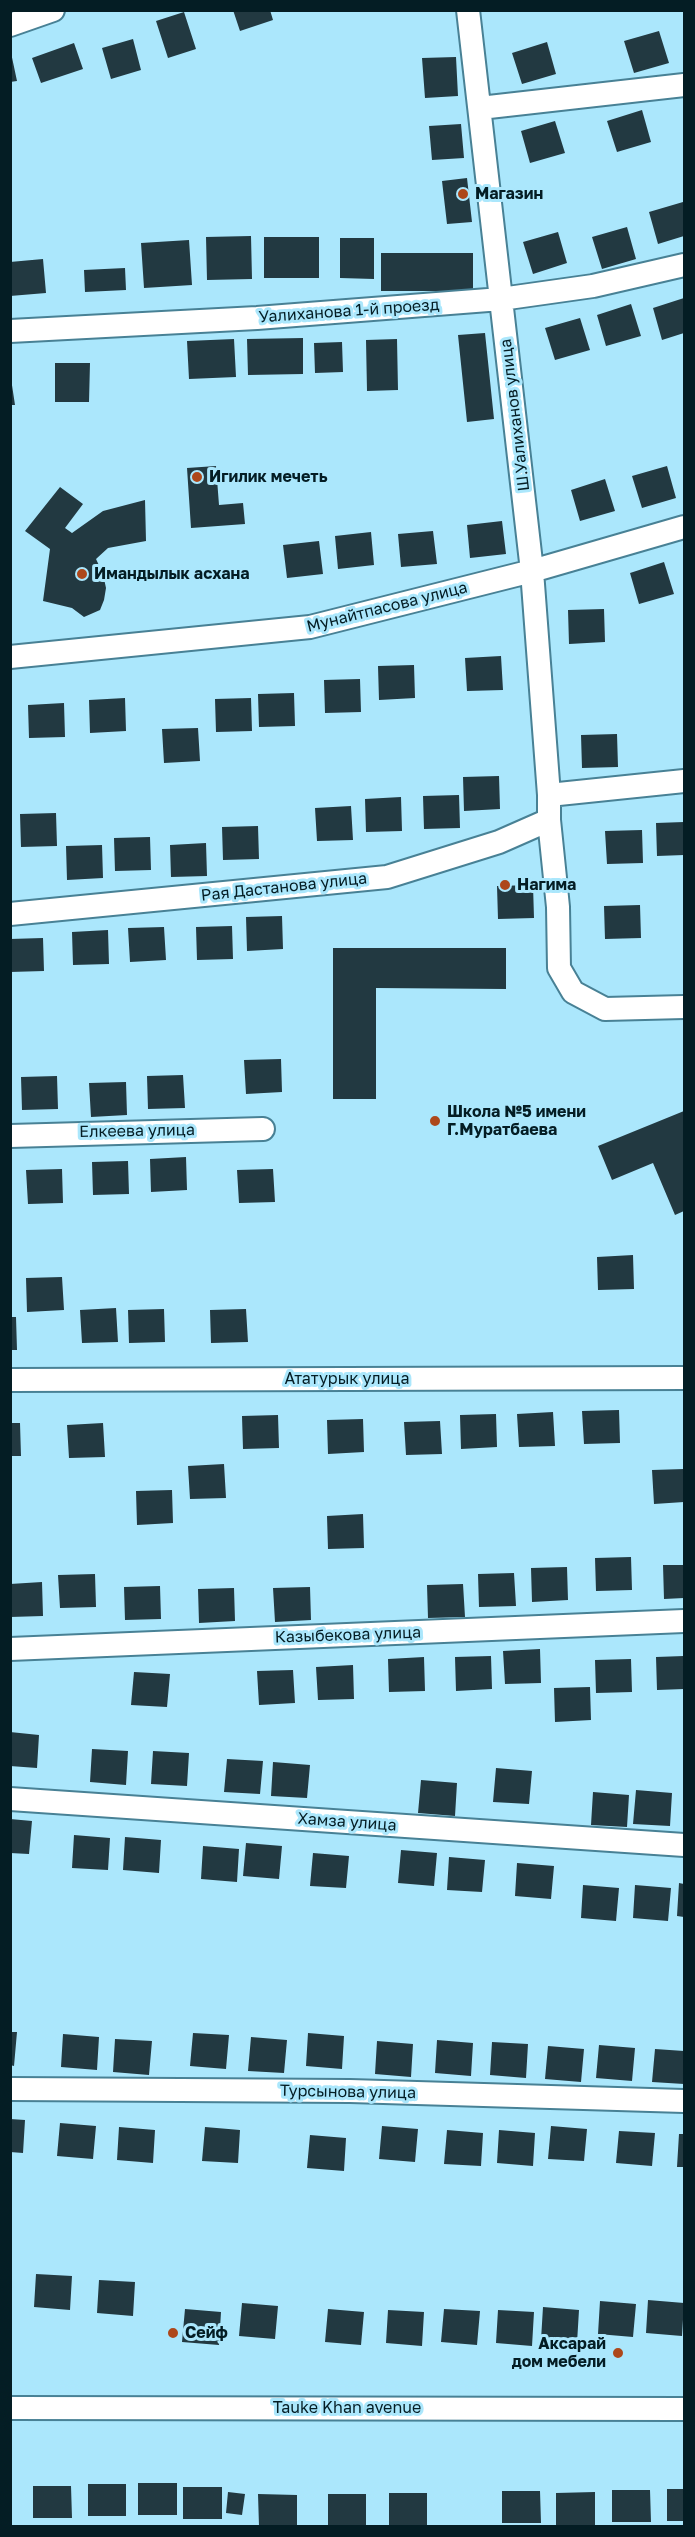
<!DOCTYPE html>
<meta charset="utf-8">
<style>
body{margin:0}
#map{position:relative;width:695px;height:2537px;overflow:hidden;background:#abe7fc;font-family:"Golos Text",sans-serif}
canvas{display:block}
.frame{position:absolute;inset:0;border:12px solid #041d24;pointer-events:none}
</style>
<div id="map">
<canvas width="695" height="2537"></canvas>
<div class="frame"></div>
</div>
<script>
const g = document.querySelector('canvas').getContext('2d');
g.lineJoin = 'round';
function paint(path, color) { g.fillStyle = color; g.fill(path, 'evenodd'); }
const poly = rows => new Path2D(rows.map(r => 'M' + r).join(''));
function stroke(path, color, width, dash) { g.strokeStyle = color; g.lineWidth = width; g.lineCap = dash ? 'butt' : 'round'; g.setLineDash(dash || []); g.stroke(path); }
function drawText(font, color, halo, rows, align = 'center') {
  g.font = font + ' "Golos Text",sans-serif'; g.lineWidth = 6; g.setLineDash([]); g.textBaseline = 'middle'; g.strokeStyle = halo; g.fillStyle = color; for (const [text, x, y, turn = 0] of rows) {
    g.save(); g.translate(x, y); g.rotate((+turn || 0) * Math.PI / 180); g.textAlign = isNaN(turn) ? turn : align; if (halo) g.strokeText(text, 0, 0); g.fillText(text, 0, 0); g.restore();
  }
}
paint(poly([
 [233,10,270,10,273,20,240,31],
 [184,12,196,49,168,58,156,21],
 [659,31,669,63,634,73,624,41],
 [133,39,141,70,111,79,102,48],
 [547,42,556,74,522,84,512,53],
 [74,43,83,69,41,83,32,58],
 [10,48,17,81,10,82],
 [456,57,458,96,425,98,422,58],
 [642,110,651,142,617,152,607,121],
 [555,121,565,153,530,163,521,131],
 [461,124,464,158,432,160,429,126],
 [467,178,472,222,447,224,442,181],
 [683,202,684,236,658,244,649,212],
 [627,227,636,259,602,269,592,237],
 [558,232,567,263,533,274,523,242],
 [251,236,252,279,207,280,206,237],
 [264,237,319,237,319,278,264,278],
 [340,238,374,238,374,279,340,278],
 [189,240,192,285,144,288,141,243],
 [381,253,473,253,473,291,381,291],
 [43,259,46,293,10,296,10,262],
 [125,268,126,290,85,292,84,270],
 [684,298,684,333,662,340,653,308],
 [631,304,641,336,606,346,597,315],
 [580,318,590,350,555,360,545,328],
 [485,333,494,419,467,422,458,335],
 [303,338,303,374,248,375,247,339],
 [234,339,236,377,189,379,187,341],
 [397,339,398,390,367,391,366,340],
 [342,342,343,372,315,373,314,343],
 [55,363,90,363,89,402,55,402],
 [10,372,15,405,10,405],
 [216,466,219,505,243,503,245,524,191,528,187,468],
 [667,466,676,498,642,508,632,476],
 [605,479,615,511,580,521,571,490],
 [60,487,83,504,65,528,72,533,103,511,145,500,146,541,108,548,96,559,103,574,106,588,104,600,100,610,84,617,72,608,43,601,50,549,25,531],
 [502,521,506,554,470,558,467,525],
 [433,531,437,564,401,567,398,534],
 [371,532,374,565,338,569,335,536],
 [319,541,323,574,287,578,283,545],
 [664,562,674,594,639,604,630,573],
 [604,609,605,642,569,644,568,610],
 [501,656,503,690,467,691,465,658],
 [414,665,415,698,379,700,378,666],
 [360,679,361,712,325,713,324,680],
 [294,693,295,726,259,727,258,694],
 [125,698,126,731,90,733,89,700],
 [251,698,252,731,216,732,215,699],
 [64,703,65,737,29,738,28,705],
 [198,728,200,761,164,763,162,729],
 [617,734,618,767,582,768,581,735],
 [499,776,500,809,464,811,463,777],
 [459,795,460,828,424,829,423,796],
 [401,797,402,831,366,832,365,799],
 [351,806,353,840,317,841,315,808],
 [56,813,57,846,21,847,20,814],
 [684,822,684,855,657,856,656,823],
 [258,826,259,859,223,860,222,827],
 [642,830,643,863,607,864,605,831],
 [150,837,151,870,115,871,114,838],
 [206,843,207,876,171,877,170,845],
 [102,845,103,878,67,880,66,846],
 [533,885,534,918,498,919,497,886],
 [640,905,641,938,605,939,604,906],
 [282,916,283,949,247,951,246,917],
 [232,926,233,959,197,960,196,927],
 [164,927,166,960,130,962,128,928],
 [108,930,109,964,73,965,72,932],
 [43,938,44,971,10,972,10,939],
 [333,948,506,948,506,989,376,988,376,1099,333,1099],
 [281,1059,282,1092,246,1094,244,1060],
 [183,1075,185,1108,148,1109,147,1076],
 [57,1076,58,1109,22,1110,21,1077],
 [126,1082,127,1115,91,1117,89,1083],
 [684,1111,684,1211,675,1215,653,1163,612,1180,598,1146],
 [186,1157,187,1190,151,1192,150,1159],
 [128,1161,129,1194,93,1195,92,1162],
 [62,1169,63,1203,28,1204,26,1170],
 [273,1169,275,1202,239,1203,237,1170],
 [633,1255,634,1289,598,1290,597,1257],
 [62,1277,64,1310,27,1312,26,1278],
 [116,1308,118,1342,82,1343,80,1310],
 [164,1309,165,1342,129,1343,128,1310],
 [246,1309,248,1342,211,1343,210,1310],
 [10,1317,16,1317,17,1350,10,1350],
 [619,1410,620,1443,584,1444,582,1411],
 [553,1412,555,1446,519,1447,517,1414],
 [496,1414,497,1447,461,1449,460,1415],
 [278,1415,279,1448,243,1449,242,1416],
 [363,1419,364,1452,328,1454,327,1420],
 [440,1421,442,1454,406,1455,404,1422],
 [10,1423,20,1423,21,1456,10,1456],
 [103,1423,105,1457,69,1458,67,1425],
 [224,1464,226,1498,190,1499,188,1466],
 [684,1469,684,1502,654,1504,652,1470],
 [172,1490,173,1523,137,1525,136,1491],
 [363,1514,364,1548,328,1549,327,1516],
 [631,1557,632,1590,596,1591,595,1558],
 [663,1565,684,1565,684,1598,664,1599],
 [567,1567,568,1600,532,1602,531,1568],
 [514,1573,516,1606,479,1607,478,1574],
 [95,1574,96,1607,60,1608,58,1575],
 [42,1582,43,1616,10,1617,10,1584],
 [463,1584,465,1617,428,1618,427,1585],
 [160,1586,161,1619,125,1620,124,1587],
 [310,1587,311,1620,275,1622,273,1588],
 [234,1588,235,1621,199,1623,198,1589],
 [540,1649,541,1683,505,1684,503,1651],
 [491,1656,492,1689,456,1691,455,1657],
 [684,1656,684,1689,657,1690,656,1657],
 [424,1657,425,1691,389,1692,388,1659],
 [631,1659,632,1692,596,1693,595,1660],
 [353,1665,354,1699,318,1700,316,1667],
 [293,1670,295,1703,259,1705,257,1671],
 [134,1672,170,1674,167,1707,131,1705],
 [590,1687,591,1720,555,1722,554,1688],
 [10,1732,39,1735,37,1768,10,1766],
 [92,1749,128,1751,126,1785,90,1782],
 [153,1751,189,1753,187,1786,151,1784],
 [227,1759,263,1761,260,1794,224,1792],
 [273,1762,310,1765,307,1798,271,1796],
 [496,1768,532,1771,529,1804,493,1802],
 [421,1780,457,1783,455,1816,418,1813],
 [636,1790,672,1793,670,1826,633,1824],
 [593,1792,629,1795,627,1827,591,1825],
 [10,1819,32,1821,29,1854,10,1853],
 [74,1835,110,1838,108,1870,72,1868],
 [125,1837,161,1840,159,1873,123,1870],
 [246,1843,282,1846,279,1879,243,1876],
 [203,1846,239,1849,237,1882,201,1879],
 [401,1850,437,1853,434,1886,398,1883],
 [313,1853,349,1856,346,1888,310,1886],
 [449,1857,485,1860,482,1892,447,1890],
 [517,1863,554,1866,551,1899,515,1896],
 [679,1883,684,1884,684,1917,677,1916],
 [583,1885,619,1888,616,1921,581,1918],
 [635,1885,671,1888,668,1921,633,1918],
 [10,2032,17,2032,14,2066,10,2065],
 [193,2033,229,2035,226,2069,190,2066],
 [308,2033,344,2036,342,2069,306,2066],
 [63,2034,99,2037,97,2070,61,2067],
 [251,2037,287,2040,284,2073,248,2071],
 [115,2039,152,2041,149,2075,113,2072],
 [437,2040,473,2043,471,2076,435,2073],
 [377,2041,413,2044,411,2077,375,2074],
 [492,2042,528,2044,526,2078,490,2075],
 [599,2045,635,2048,632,2081,596,2078],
 [548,2046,584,2049,581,2082,545,2079],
 [655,2049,684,2051,684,2084,652,2082],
 [10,2119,25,2120,23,2153,10,2152],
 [60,2123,96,2126,93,2159,57,2156],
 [382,2126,418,2129,415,2162,379,2159],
 [551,2126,587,2129,584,2161,548,2159],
 [119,2127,155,2130,153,2163,117,2160],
 [205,2127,240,2130,238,2163,202,2161],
 [447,2130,483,2133,481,2166,444,2164],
 [499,2130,535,2133,533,2166,497,2163],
 [619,2131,655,2133,652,2166,616,2163],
 [679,2134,684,2134,684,2167,677,2167],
 [310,2135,346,2138,344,2171,307,2168],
 [36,2274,72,2276,70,2310,34,2307],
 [99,2280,135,2282,133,2316,97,2313],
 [648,2300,684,2303,682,2336,646,2333],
 [600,2301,636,2304,633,2337,598,2334],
 [242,2303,278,2306,275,2339,239,2336],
 [543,2307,579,2310,577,2343,541,2340],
 [185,2309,221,2312,219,2345,182,2342],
 [328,2309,364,2312,361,2345,325,2342],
 [444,2309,480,2311,477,2345,441,2342],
 [388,2310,424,2312,422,2346,386,2343],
 [498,2310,534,2312,532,2346,496,2343],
 [138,2483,177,2483,177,2515,138,2515],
 [88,2484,126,2484,126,2516,88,2516],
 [33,2486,71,2486,72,2518,33,2518],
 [183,2487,222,2487,222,2519,183,2519],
 [667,2489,684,2489,684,2521,667,2521],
 [612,2490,650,2490,651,2522,612,2522],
 [502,2491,540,2491,541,2523,502,2523],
 [228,2492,245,2494,242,2515,226,2513],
 [595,2492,595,2525,556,2525,556,2493],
 [389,2493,427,2493,427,2525,389,2525],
 [258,2494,297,2495,297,2526,259,2526],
 [328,2494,366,2494,366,2526,328,2526]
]), '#223941');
const minor = poly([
 [468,10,532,571,549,795,549,820,558,907,559,968,573,992,605,1009,684,1007],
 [10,25,53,10],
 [480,108,684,85],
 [10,331,257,318,501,299,593,286,684,265],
 [10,657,310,627,532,571,684,527],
 [549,795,684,781],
 [10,914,387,877,499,842,549,820],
 [10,1136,263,1129],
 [10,1380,684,1378],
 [10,1649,684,1621],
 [10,1799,684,1845],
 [10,2089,350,2091,684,2101],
 [10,2408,684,2409]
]);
stroke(minor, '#488195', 26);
stroke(minor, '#fff', 22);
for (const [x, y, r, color] of [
 [463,194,6,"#ad481b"],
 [197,477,6,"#ad481b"],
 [82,574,6,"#ad481b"],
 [505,885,6,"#ad481b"],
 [435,1121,6,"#ad481b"],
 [173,2333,6,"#ad481b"],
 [618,2353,6,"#ad481b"]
]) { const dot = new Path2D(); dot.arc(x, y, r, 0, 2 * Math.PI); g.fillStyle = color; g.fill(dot); stroke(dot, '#abe7fc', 2); }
drawText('bold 16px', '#041d24', '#abe7fc', [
 ["Магазин",475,194],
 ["Игилик мечеть",209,477],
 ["Имандылык асхана",94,574],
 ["Нагима",517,885],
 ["Школа №5 имени",447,1112],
 ["Г.Муратбаева",447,1130],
 ["Сейф",185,2333],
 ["Аксарай",606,2344,"right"],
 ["дом мебели",606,2362,"right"]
], 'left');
drawText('16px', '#041d24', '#abe7fc', [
 ["Уалиханова 1-й проезд",349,311,-4],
 ["Ш.Уалиханов улица",515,415,-97],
 ["Мунайтпасова улица",387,607,-14],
 ["Рая Дастанова улица",284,887,-6],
 ["Елкеева улица",137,1131,-1],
 ["Ататурык улица",347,1379],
 ["Казыбекова улица",348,1635,-2],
 ["Хамза улица",347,1822,4],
 ["Турсынова улица",348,2092,1],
 ["Tauke Khan avenue",347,2408]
]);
</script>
